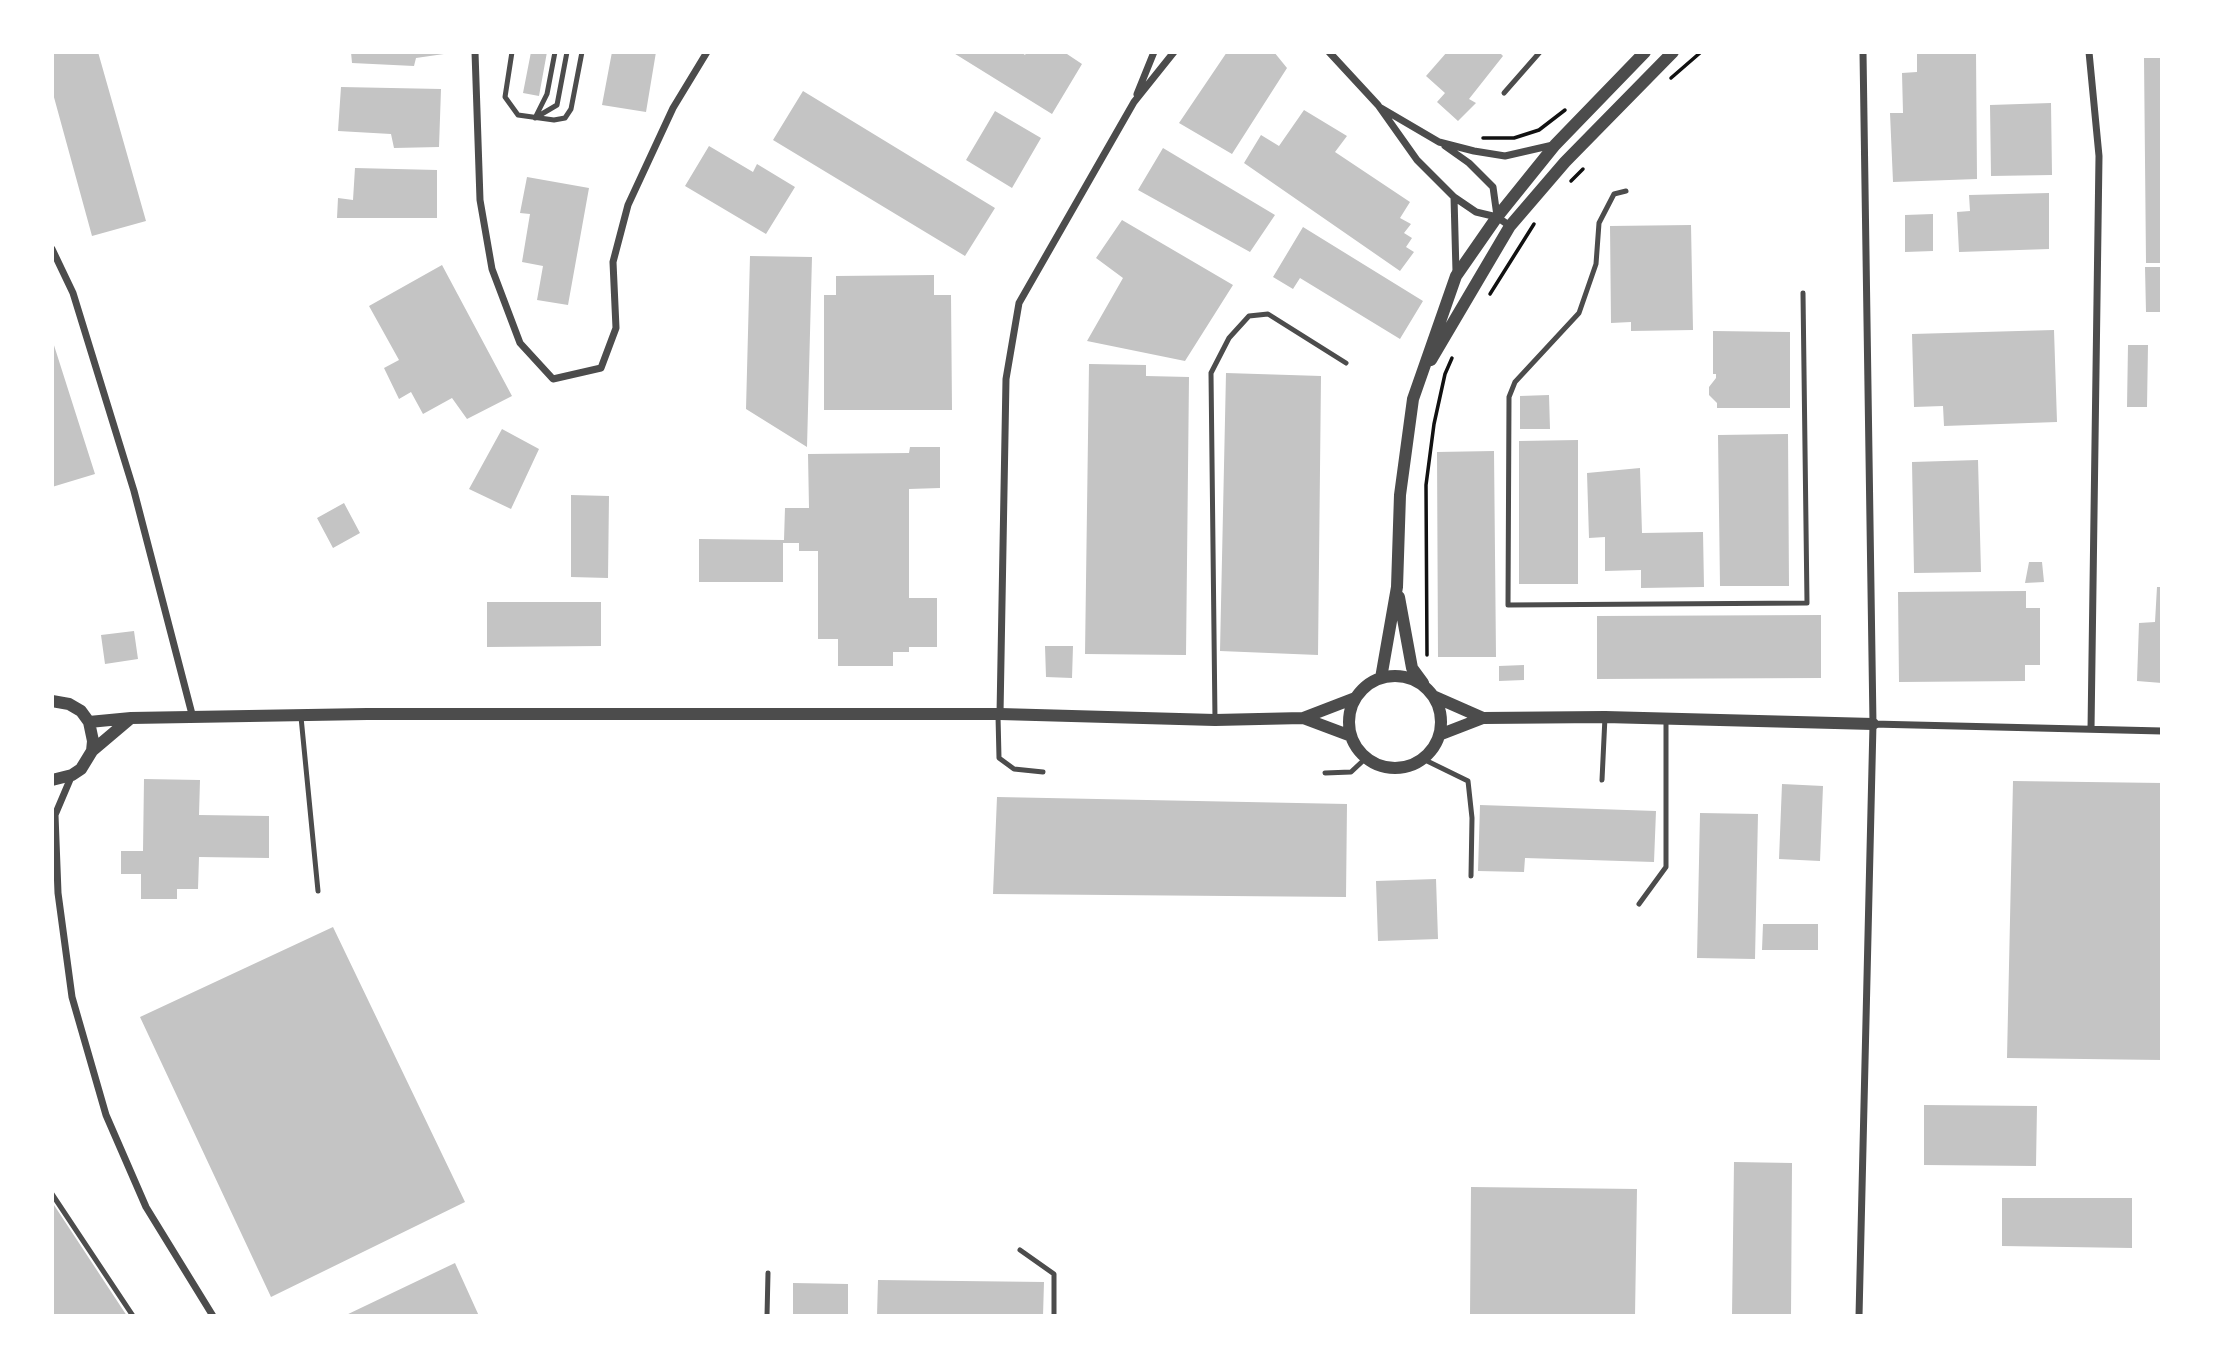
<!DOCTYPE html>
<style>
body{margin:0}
#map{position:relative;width:2214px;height:1368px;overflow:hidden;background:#fff;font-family:Poppins,sans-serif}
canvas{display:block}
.frame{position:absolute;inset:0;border:54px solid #fff;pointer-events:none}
</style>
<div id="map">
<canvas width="2214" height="1368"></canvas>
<div class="frame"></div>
</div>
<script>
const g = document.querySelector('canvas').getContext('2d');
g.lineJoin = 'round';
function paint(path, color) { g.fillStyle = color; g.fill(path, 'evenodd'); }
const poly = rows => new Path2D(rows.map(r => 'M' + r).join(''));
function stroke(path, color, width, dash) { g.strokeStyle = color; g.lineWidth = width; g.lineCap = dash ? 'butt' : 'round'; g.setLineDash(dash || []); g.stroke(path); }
paint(poly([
 [52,52,98,52,146,221,92,236,52,90],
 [351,52,444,52,444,54,416,58,414,66,352,63],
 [531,52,547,52,539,96,523,93],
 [612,52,656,52,646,112,602,105],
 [952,52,1021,52,1025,55,1027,52,1064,52,1082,64,1052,114],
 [1227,52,1274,52,1287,68,1232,154,1179,123],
 [1447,52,1499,52,1503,56,1469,99,1476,103,1458,121,1437,102,1445,93,1426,76],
 [1917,52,1976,52,1977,179,1893,182,1890,113,1903,113,1902,73,1917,72],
 [2144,58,2162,58,2162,263,2146,263],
 [341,87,441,89,439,147,394,148,391,134,338,131],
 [803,91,995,208,965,256,773,140],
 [2051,103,2052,175,1991,176,1990,105],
 [1304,110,1347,136,1335,152,1410,202,1400,218,1411,224,1404,233,1412,238,1406,247,1414,252,1400,271,1244,163,1261,135,1279,146],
 [995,111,1041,138,1012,188,966,160],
 [709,146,753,172,757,164,795,187,766,234,685,186],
 [1163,148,1275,215,1250,252,1138,190],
 [355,168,437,170,437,218,337,218,338,198,353,200],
 [527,177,589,188,568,305,537,300,543,266,522,262,530,214,520,213],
 [2049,193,2049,249,1959,252,1957,212,1970,211,1969,195],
 [1933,214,1933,251,1905,252,1905,215],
 [1122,220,1233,285,1185,361,1087,341,1123,278,1096,258],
 [1691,225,1693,330,1631,331,1631,322,1611,323,1610,226],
 [1303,227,1423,301,1400,339,1300,278,1293,289,1273,277],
 [750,256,812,257,807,447,746,409],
 [442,265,512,396,467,419,452,398,423,414,411,392,399,399,384,368,399,360,369,306],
 [2145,267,2162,267,2162,312,2146,312],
 [934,275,934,295,951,295,952,410,824,410,824,295,836,295,836,276],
 [2054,330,2057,422,1944,426,1943,406,1914,407,1912,334],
 [1713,331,1790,332,1790,408,1717,408,1717,403,1709,395,1709,387,1716,378,1716,374,1713,374],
 [52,339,95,474,52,487],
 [2128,345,2148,345,2147,407,2127,407],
 [1089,364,1146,365,1146,376,1189,377,1186,655,1085,654],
 [1226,373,1321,376,1318,655,1220,651],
 [1549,395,1550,429,1520,429,1520,396],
 [502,429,539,449,511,509,469,489],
 [1788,434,1789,586,1720,586,1718,435],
 [1578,440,1578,584,1519,584,1519,441],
 [910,447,940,447,940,488,909,489,909,598,937,598,937,647,909,647,909,652,893,652,893,666,838,666,838,639,818,639,818,551,799,551,799,543,783,543,783,582,699,582,699,539,784,540,785,508,809,508,808,454,909,453],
 [1494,451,1496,657,1438,657,1437,452],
 [1978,460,1981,572,1914,573,1912,462],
 [1640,468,1642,533,1703,532,1704,587,1641,588,1641,570,1605,571,1605,537,1589,538,1587,473],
 [571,495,609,496,608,578,571,577],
 [344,503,360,533,333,548,317,518],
 [2029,562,2042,562,2044,582,2025,583],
 [2157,587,2162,587,2162,683,2137,681,2139,623,2155,622],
 [2026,591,2026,608,2040,608,2040,665,2025,665,2025,681,1899,682,1898,592],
 [487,602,601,602,601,646,487,647],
 [1821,615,1821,678,1597,679,1597,616],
 [134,631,138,659,105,664,101,635],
 [1045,646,1073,646,1072,678,1046,677],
 [1524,665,1524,680,1499,681,1499,666],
 [144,779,200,780,199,815,269,816,269,858,199,857,198,889,177,889,177,899,141,899,141,874,121,874,121,851,143,851],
 [2013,781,2162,783,2162,1060,2007,1058],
 [1782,784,1823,786,1820,861,1779,859],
 [997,797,1347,804,1346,897,993,894],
 [1480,805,1656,811,1654,862,1525,858,1524,872,1478,871],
 [1700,813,1758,814,1755,959,1697,958],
 [1436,879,1438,939,1378,941,1376,881],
 [1763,924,1818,924,1818,950,1762,950],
 [333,927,465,1202,271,1297,140,1017],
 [1924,1105,2037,1106,2036,1166,1924,1165],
 [1734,1162,1792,1163,1791,1316,1732,1316],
 [1471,1187,1637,1189,1635,1316,1470,1316],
 [2002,1198,2132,1198,2132,1248,2002,1246],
 [52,1202,127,1316,52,1316],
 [455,1263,479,1316,344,1316],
 [878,1280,1044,1282,1043,1316,877,1316],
 [793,1283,848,1284,848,1316,793,1316]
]), '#c4c4c4');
stroke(poly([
 [1671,78,1701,52],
 [1483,138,1514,138,1539,130,1565,110],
 [1571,181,1583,169],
 [1490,294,1534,224],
 [1427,655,1426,485,1434,424,1445,374,1452,358]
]), '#111', 3.5);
stroke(poly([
 [512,52,505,97,518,115,554,120,565,118,571,109,582,52],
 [1504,93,1540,52],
 [535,118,557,105,567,52],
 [535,118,547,94,555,52],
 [1626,191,1614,194,1599,223,1596,264,1579,313,1515,382,1509,397,1508,605,1807,603,1803,293],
 [998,716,999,758,1014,769,1043,772],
 [301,717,318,891],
 [1215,720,1211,373,1229,338,1249,316,1268,314,1346,363],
 [1423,759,1468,781,1472,818,1471,876],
 [1325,773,1351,772,1366,758],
 [1602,780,1605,717],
 [1639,904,1666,867,1666,720],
 [52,1194,133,1316],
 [1020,1250,1054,1274,1054,1316],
 [767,1316,768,1273]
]), '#4c4c4c', 5);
stroke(poly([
 [475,52,480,200,492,269,520,343,553,379,601,368,616,328,613,262,628,205,673,108,707,52],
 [1329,52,1378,105,1417,160,1454,197,1456,272],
 [2089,52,2099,156,2091,729],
 [1137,94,1154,52],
 [1381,108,1439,142,1474,151,1505,156,1553,145],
 [1445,146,1469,163,1493,187,1497,216],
 [1454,197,1476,212,1497,217,1510,226],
 [52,249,73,293,134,491,193,718],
 [1000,714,1006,379,1019,303,1134,102,1174,52],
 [1873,724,2162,731],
 [72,775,55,815,58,893,72,997,106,1115,146,1207,213,1316],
 [1859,1316,1873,724,1863,52]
]), '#4c4c4c', 7);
stroke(poly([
 [1431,360,1510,226,1565,162,1673,52],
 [1399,597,1412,668,1423,683],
 '1349 722a46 46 0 1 1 92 0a46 46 0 1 1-92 0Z',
 [1381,678,1397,587,1400,495,1413,399,1456,276,1497,217,1555,145,1645,52],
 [1433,696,1483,718],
 [52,701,69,704,81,711,89,722,93,741,92,751,81,769,72,775,52,780],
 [1303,718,1351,736],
 [89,722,131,718,367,714,1000,714,1215,720,1303,718,1355,698],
 [1439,735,1483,718,1605,717,1873,724],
 [92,751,131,718]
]), '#4c4c4c', 12);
</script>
